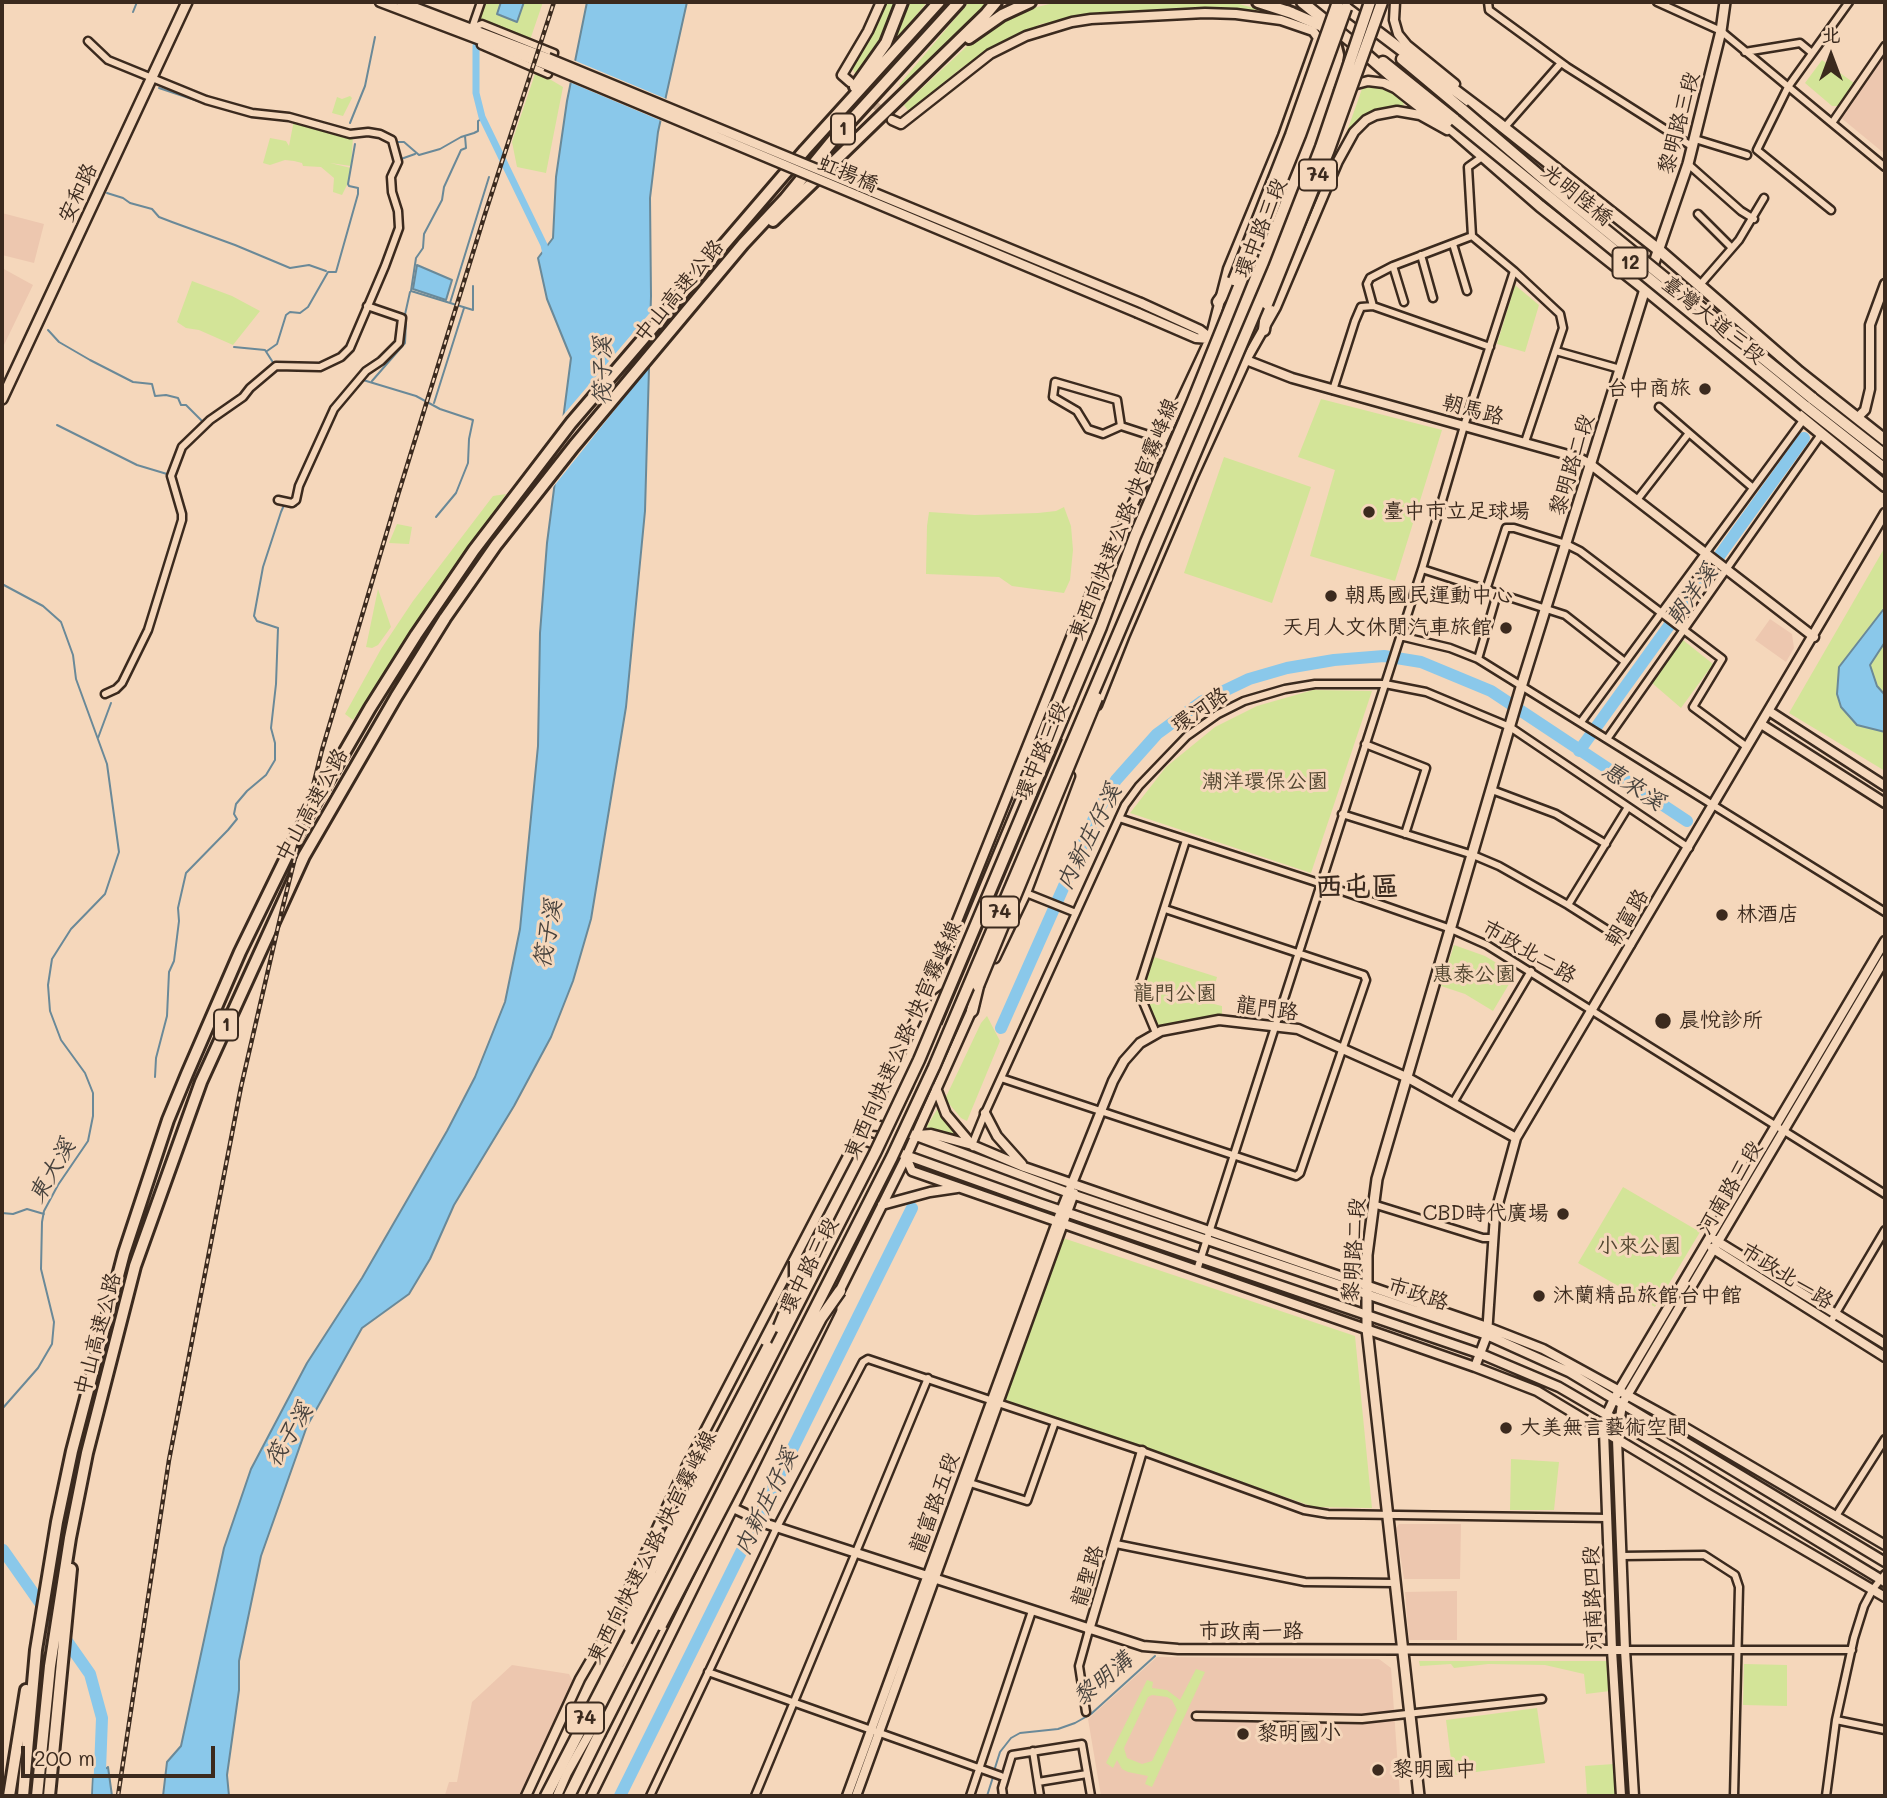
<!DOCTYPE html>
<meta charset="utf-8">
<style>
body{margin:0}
#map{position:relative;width:1887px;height:1798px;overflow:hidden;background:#f5d7bb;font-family:Mali,"LXGW WenKai TC",sans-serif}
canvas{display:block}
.frame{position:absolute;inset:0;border:4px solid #3b2a1e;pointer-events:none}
.north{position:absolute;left:1796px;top:21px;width:70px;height:70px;-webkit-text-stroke:5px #f5d7bb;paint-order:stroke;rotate:0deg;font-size:19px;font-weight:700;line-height:28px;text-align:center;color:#3b2a1e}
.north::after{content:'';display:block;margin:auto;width:24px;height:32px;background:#3b2a1e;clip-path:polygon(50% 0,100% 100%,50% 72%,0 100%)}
.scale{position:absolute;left:21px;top:1746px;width:194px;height:32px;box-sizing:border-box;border:4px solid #3b2a1e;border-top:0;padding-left:9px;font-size:21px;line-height:24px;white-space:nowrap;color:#3b2a1e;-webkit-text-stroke:5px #f5d7bb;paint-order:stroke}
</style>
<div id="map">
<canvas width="1887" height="1798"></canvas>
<div class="frame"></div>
<div class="north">北</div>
<div class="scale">200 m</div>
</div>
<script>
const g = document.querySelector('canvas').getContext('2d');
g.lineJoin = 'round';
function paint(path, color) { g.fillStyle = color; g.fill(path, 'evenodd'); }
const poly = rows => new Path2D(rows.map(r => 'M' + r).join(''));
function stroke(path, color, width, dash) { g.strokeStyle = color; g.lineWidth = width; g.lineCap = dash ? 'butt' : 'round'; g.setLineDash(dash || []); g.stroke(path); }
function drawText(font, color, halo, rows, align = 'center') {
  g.font = font + ' Mali,"LXGW WenKai TC",sans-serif'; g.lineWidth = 6; g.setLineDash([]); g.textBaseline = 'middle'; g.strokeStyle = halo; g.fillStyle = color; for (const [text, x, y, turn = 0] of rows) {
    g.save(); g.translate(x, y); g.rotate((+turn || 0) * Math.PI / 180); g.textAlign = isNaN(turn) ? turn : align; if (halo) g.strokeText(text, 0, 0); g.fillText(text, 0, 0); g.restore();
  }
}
paint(poly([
 [1885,55,1885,154,1840,117],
 [2,213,44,224,34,263,2,255],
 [2,268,33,285,2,349],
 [1770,619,1792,634,1794,648,1786,662,1755,640],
 [1399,1524,1461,1524,1460,1579,1404,1579,1396,1528],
 [1457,1591,1457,1640,1409,1640,1405,1592],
 [1157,1657,1379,1659,1391,1668,1400,1796,1101,1796,1088,1719],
 [512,1665,569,1674,576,1687,525,1796,445,1795,449,1782,457,1782,472,1702]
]), '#edc7af');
paint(poly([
 [485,2,543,2,530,40,479,18],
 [884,2,898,2,889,31,858,78,852,68,871,36],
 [907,2,927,2,891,46,888,45],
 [969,2,994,2,903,90,899,85],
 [1058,2,1232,2,1272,13,1216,8,1101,13,1041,24,988,50,960,69,909,112,904,105,980,34,1020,11],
 [1822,60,1854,83,1838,106,1832,106,1805,83],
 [536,71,563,87,546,173,517,167,512,142],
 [1368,84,1386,86,1402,95,1404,107,1378,111,1346,140,1345,137,1363,86],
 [350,96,352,98,343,116,332,113,337,97,342,99],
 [294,120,353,137,351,166,330,163,351,168,347,185,342,195,333,192,334,178,321,167,303,166,302,163,294,161,285,160,270,165,263,163,270,138,286,141,289,146],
 [192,281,232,296,260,311,233,345,199,330,186,328,177,322],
 [1515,285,1539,305,1525,352,1497,344],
 [1321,399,1442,430,1395,581,1310,556,1335,470,1298,457],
 [1224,457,1311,487,1272,603,1184,573],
 [506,494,353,720,345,714,381,649,413,601,493,496],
 [1064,507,1071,526,1073,550,1070,580,1064,593,1012,586,999,577,926,574,927,526,929,512,975,515,1038,513,1056,511],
 [397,524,412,527,409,544,389,543],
 [1885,547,1885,771,1789,713],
 [378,589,391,627,378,645,372,648,366,647],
 [1683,640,1713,664,1681,708,1652,683],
 [1313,690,1372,691,1311,873,1130,813,1166,767,1215,727,1257,706],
 [1454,945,1485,956,1515,974,1493,1011,1465,994,1441,986],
 [1154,957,1217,977,1210,1003,1222,1006,1222,1015,1186,1020,1159,1026,1141,990],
 [987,1016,1000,1041,967,1121,961,1118,945,1099,981,1023],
 [938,1108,952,1129,964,1139,928,1129,927,1126],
 [1623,1187,1700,1232,1655,1307,1578,1263],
 [1063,1238,1355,1336,1372,1508,1314,1507,1003,1399],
 [1511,1459,1559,1462,1554,1510,1510,1510],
 [1419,1661,1608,1661,1610,1691,1586,1694,1584,1674,1545,1665,1488,1664,1454,1668,1451,1664,1420,1666],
 [1744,1664,1787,1665,1787,1706,1743,1705],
 [1196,1669,1205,1672,1152,1787,1145,1784,1148,1776,1128,1772,1122,1769,1117,1760,1113,1768,1106,1763,1147,1680,1153,1682,1152,1688,1167,1690,1180,1700],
 [1152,1695,1167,1697,1172,1700,1177,1710,1152,1761,1142,1764,1127,1758,1124,1748,1148,1697],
 [1537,1708,1545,1763,1453,1775,1446,1720],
 [1614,1764,1616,1796,1587,1796,1585,1766]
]), '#d3e498');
const water = poly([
 [501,2,524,2,517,22,497,14,501,2],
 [587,2,687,2,658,132,650,198,651,296,645,511,626,707,591,919,573,981,551,1037,514,1106,454,1205,430,1259,409,1294,362,1328,307,1426,261,1556,239,1661,239,1690,227,1775,229,1796,163,1796,167,1762,181,1746,224,1548,251,1469,307,1363,362,1278,447,1131,475,1077,505,1002,520,929,538,746,540,633,547,543,571,358,547,299,538,258,553,238,556,177,567,101,587,2],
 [417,265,452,280,446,300,413,289,417,265],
 [1883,610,1885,611,1885,642,1870,665,1877,686,1885,695,1885,732,1857,725,1841,707,1837,694,1839,667,1883,610],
 [108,1767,112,1796,92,1796,93,1777,108,1767]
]);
paint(water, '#8ac8ea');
stroke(water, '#6a8998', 2);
paint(poly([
 [571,59,669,100,664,122,567,81],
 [654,308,653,362,550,491,559,420]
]), '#f5d7bb');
stroke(poly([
 [133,12,137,2],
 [159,88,201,102],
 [350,123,365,86,375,37],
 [465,136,466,148,461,150,444,187,442,200,424,234,423,248,416,258,411,291,473,310,473,286],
 [398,142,404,142,419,155,440,149,461,137,474,133,478,131,478,121,483,118],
 [401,159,415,154],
 [107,193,123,198,130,203,152,209,159,217,172,222,235,245,290,268,309,265,326,271],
 [450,303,489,177],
 [48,330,59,342,90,360,133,382,152,384,155,396,166,395,178,398,181,405,186,405,203,422],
 [234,347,265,350,274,364],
 [267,351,277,344,286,315,290,312,300,313,308,307,328,272,336,272,358,194,358,188,349,186,348,184,355,144],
 [363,380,416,396,440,409,473,420,469,439,468,463,456,493,436,517],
 [372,381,405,343,406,321,404,319,410,292],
 [434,403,464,308],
 [57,425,137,465,167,474],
 [168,478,176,503],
 [177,527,179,515],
 [2,584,43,606,61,622,73,655,76,679,107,764,119,852,105,894,71,929,52,959,48,985,50,1011,61,1040,85,1073,93,1093,93,1116,88,1141,58,1185,44,1211,42,1222,41,1269,54,1322,52,1344,38,1368,2,1409],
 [98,738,111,703],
 [155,1077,156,1058,167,1016,169,972,174,961,179,921,178,908,186,873,228,830,237,819,234,814,236,804,247,791,266,775,275,760,275,743,271,728,276,684,278,628,257,621,254,616,263,567,281,512,284,505,296,506],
 [2,1213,13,1214,27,1209,44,1214],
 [2,1543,2,1550],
 [994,1771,1000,1752,1011,1738,1020,1733,1058,1729,1075,1723,1091,1714,1155,1656],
 [987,1796,993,1777]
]), '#6a8998', 2);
stroke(poly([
 [476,46,476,93,482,117,544,245,547,258]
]), '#8ac8ea', 7);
stroke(poly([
 [1579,751,1804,438],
 [1001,1028,1096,814,1116,780,1157,734,1201,702,1249,679,1287,668,1334,660,1384,656,1421,662,1491,691,1687,821],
 [3,1550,90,1674,102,1718,99,1796],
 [620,1796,912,1208]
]), '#8ac8ea', 12);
stroke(poly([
 [857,89,892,120]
]), '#d0b49c', 8, [8, 4]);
const minor = poly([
 [1488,2,1489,10,1567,67,1693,147],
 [1657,2,1721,31,1885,167],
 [472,28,482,24,554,53,548,74,481,45,483,41],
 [472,28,481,2],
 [88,41,108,60,206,100,252,113,289,117,350,134,368,132,380,134,392,140,398,162,391,177,392,192,398,211,399,228,385,266,350,348,341,357,320,367,276,366,250,388,243,397,210,420,182,447,171,476,182,514,182,520,148,630,122,683,116,689,105,694],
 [1745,52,1800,43,1812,53],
 [1832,123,1885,46],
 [1504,128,1561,63],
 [1695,139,1747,155],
 [1688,164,1741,211,1754,219],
 [1831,210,1757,150,1788,87,1849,2],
 [1698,214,1731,247],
 [1472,236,1514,271,1560,314,1563,328,1525,442],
 [1472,236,1468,167,1482,157],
 [1453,244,1467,291],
 [1421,255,1433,298],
 [1393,266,1404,302],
 [1699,286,1739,240,1764,198],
 [1373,306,1367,284,1370,278,1393,266,1472,236],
 [1556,351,1620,369],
 [1333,390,1355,321,1361,307,1373,306,1490,347],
 [1659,407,1689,433],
 [1121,426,1117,400,1055,382,1053,397,1077,411,1088,429,1103,434,1121,426,1164,440],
 [278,500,292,503,296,500,299,486,334,409,366,371,381,361,399,343,402,318,367,306],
 [1637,500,1689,433,1753,488],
 [1422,569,1565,615,1625,662],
 [1486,590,1506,528,1514,528,1566,544,1580,551,1722,659,1693,707,1747,747],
 [1400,636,1450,648,1478,659,1885,912],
 [1478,659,1497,594],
 [1581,722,1804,419],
 [1607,739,1822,433],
 [1365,744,1426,768,1405,834],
 [1492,790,1556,814,1606,844],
 [1342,814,1473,855,1499,866,1568,905,1631,945],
 [1119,818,1319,883,1451,929,1487,945,1885,1194],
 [1026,893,1076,913],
 [1568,905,1628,807],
 [1156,1033,1138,990,1186,840],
 [1001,1078,1296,1176,1300,1173,1366,980,1364,975,1165,909],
 [1453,1103,1531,971],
 [972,1145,985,1113,1125,805,1139,786,1187,736,1218,714,1244,701,1285,689,1315,684,1385,684,1426,692,1510,727,1689,848],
 [1373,1204,1483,1238,1493,1238],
 [1197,1270,1422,569,1464,426,1514,271],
 [1830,1323,1885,1230],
 [998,1403,1142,1451,1304,1510,1328,1514,1607,1518],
 [970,1483,1027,1501,1055,1422],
 [1836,1516,1885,1439],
 [1116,1544,1305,1582,1395,1583],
 [1621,1556,1704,1555,1735,1575,1739,1587,1734,1796],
 [1625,1650,1852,1650],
 [708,1672,1001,1776],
 [1086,1712,1079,1666,1089,1630],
 [1196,1716,1362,1719,1542,1699],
 [1836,1720,1885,1730],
 [1033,1751,1040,1796],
 [1038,1782,1087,1774],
 [650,1796,777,1527,863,1362,868,1359,990,1400],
 [755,1796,928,1378],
 [970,1796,1032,1611],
 [1003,1796,1002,1788,1012,1755,1082,1744,1091,1796],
 [1826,1796,1836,1720,1854,1638,1864,1606,1873,1589,1885,1574]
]);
const tertiary = poly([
 [380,2,546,65],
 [401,2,548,58],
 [1395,2,1394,20,1398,34,1407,45,1455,84],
 [850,82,842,75,868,31,881,2],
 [1141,303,1200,330,1213,340],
 [1138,313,1196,338,1210,339],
 [1241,358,1292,378,1579,458,1590,464,1814,637],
 [1858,417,1865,410,1870,389,1870,325,1885,284],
 [1097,705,1124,637,1194,474,1246,360,1276,307,1338,161,1354,132,1366,120,1376,115,1397,111,1420,115,1447,130],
 [1769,711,1885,786],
 [1761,724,1885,803],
 [1062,735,1224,348,1305,145],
 [995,958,1026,893,1070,776],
 [914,1083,939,1028],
 [936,1088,946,1114,973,1146],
 [985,1113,997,1136,1022,1164],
 [865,1125,892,1127,1069,1193,1487,1335,1569,1372,1885,1562],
 [918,1135,931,1134,972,1145,1024,1167,1487,1327,1543,1349,1667,1417,1885,1545],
 [858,1138,1039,1203,1481,1354,1559,1387,1681,1458,1885,1582],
 [906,1157,912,1171,1475,1367,1537,1391,1710,1495,1885,1597],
 [882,1205,930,1192,957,1188],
 [1715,1240,1885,1344],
 [1712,1248,1885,1357],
 [838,1294,906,1157,974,1005],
 [1475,1367,1487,1335,1495,1215,1516,1138,1885,513],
 [731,1507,767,1524,1143,1646,1178,1649,1625,1650],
 [1089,1630,1142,1451],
 [599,1704,737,1435],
 [526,1796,580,1679,615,1619,680,1479,887,1081,929,991,1074,630,1210,339,1228,269,1283,136,1318,38,1313,31,1281,20,1236,14,1205,13,1091,19,1072,22,1026,36,990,54,901,124,892,120],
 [557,1796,567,1773,626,1669,930,1065,1230,353,1331,98,1338,90,1349,86,1368,81,1384,83,1395,88,1428,114],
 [591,1796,831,1309],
 [847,1796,1061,1211,1113,1081,1124,1061,1140,1043,1161,1031,1219,1020,1298,1029,1408,1078,1516,1138],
 [856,1796,1074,1193],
 [1621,1796,1612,1650,1604,1431,1607,1414,1614,1399,1885,941],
 [1634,1796,1625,1650,1617,1439,1622,1404,1885,959]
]);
const secondary = poly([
 [2,399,187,2],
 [1419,1796,1367,1329,1367,1255,1377,1179,1522,684,1645,289,1688,164,1721,31,1725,2]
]);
const primary = poly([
 [1302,2,1353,43,1540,206,1645,289,1885,486],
 [1342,5,1493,119,1660,251,1799,372,1885,440],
 [1402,59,1463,110],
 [1383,62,1455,120],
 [1801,376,1812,398,1885,455],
 [1805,406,1885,469]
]);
const trunk = poly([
 [1218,302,1234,280],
 [1264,330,1267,304],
 [929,991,948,977,1044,746,1060,713],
 [972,1011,978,986],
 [546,1796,626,1641],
 [569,1796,599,1735]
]);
const motorway = poly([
 [1258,2,1292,13],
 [1287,11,1322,26,1335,43,1338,55,1336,68,1305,145],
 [969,38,1002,15,1030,2],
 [855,87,886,43,902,2],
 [773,221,986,14,996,2],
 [9,1796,26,1690],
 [23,1796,36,1650,57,1522,72,1451,124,1253,168,1120,187,1074,240,952,300,829,370,708,416,635,474,550,571,423,805,150,939,2],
 [37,1796,50,1666,70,1538,87,1453,135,1266,201,1082,304,856,396,697,445,618,496,545,574,446,743,244,785,199,834,139,959,2],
 [49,1796,71,1569]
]);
stroke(minor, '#3b2a1e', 11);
stroke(tertiary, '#3b2a1e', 13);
stroke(secondary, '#3b2a1e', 14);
stroke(primary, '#3b2a1e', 15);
stroke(trunk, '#3b2a1e', 15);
stroke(motorway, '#3b2a1e', 16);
stroke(minor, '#f5d7bb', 6);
stroke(tertiary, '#f5d7bb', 8);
stroke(secondary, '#f5d7bb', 9);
stroke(primary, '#f5d7bb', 10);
stroke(trunk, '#f5d7bb', 10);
stroke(motorway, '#f5d7bb', 10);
const rail = poly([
 [118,1796,169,1460,241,1087,282,910,322,750,397,498,485,214,554,2]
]);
stroke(rail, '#3b2a1e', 4.5);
stroke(rail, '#f5d7bb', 2, [5]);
const tertiaryBridge = poly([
 [548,58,1141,303],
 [546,65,1138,313]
]);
const primaryBridge = poly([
 [1463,110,1553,187,1812,398],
 [1455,120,1805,406]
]);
const trunkBridge = poly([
 [1234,280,1291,135,1338,2],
 [1267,304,1328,152,1382,2],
 [978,986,1097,698],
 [779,1327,795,1288,795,1261],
 [661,1625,821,1318,840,1291],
 [629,1627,632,1611,651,1570,768,1347],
 [626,1641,875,1153,919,1060,1101,627,1135,536,1192,403,1300,135,1346,8],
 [599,1735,892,1157,934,1067,1274,268,1321,147,1370,2]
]);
stroke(tertiaryBridge, '#3b2a1e', 13, []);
stroke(primaryBridge, '#3b2a1e', 15, []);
stroke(trunkBridge, '#3b2a1e', 15, []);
stroke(tertiaryBridge, '#f5d7bb', 8);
stroke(primaryBridge, '#f5d7bb', 10);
stroke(trunkBridge, '#f5d7bb', 10);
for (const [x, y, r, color] of [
 [1705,389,7,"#3b2a1e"],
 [1369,512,7,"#3b2a1e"],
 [1331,596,7,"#3b2a1e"],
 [1506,628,7,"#3b2a1e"],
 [1722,915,7,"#3b2a1e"],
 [1663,1021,9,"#3b2a1e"],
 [1563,1214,7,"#3b2a1e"],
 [1539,1296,7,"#3b2a1e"],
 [1506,1428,7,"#3b2a1e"],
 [1243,1734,7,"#3b2a1e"],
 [1378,1770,7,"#3b2a1e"]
]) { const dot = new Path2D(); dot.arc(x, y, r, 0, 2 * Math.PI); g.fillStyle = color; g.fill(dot); stroke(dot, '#f5d7bb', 2.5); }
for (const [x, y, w] of [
 [843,129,24],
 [1318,175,38],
 [1630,263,35],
 [1000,912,38],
 [226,1025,24],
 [585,1718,38]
]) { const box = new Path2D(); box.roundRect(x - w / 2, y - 15.5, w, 31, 5); g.fillStyle = '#f5d7bb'; g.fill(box); stroke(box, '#3b2a1e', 2); }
drawText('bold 19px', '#3b2a1e', null, [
 ["1",843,129],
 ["74",1318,175],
 ["12",1630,263],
 ["74",1000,912],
 ["1",226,1025],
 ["74",585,1718]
]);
drawText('21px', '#3b2a1e', '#f5d7bb', [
 ["黎明路三段",1679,123,-75],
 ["虹揚橋",848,174,23],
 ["安和路",78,193,-65],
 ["光明陸橋",1577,195,39],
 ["環中路三段",1261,228,-68],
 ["中山高速公路",679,291,-50],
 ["臺灣大道三段",1713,320,39],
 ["朝馬路",1473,410,15],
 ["黎明路二段",1572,465,-73],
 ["東西向快速公路 快官霧峰線",1124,519,-68],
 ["環河路",1200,710,-34],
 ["環中路三段",1042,751,-67],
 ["中山高速公路",312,805,-61],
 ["朝富路",1627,918,-59],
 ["市政北二路",1529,952,30],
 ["龍門路",1267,1009,8],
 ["東西向快速公路 快官霧峰線",903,1040,-66],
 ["河南路三段",1730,1188,-59],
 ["黎明路二段",1354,1250,-86],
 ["環中路三段",809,1266,-63],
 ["市政北一路",1787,1276,32],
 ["市政路",1418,1294,18],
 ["中山高速公路",98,1334,-75],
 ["龍富路五段",935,1503,-70],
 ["東西向快速公路 快官霧峰線",652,1547,-63],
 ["龍聖路",1088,1576,-73],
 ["河南路四段",1593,1598,-92],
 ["市政南一路",1251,1632]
]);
drawText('21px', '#3b2a1e', '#f5d7bb', [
 ["台中商旅",1691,389,"right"],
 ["臺中市立足球場",1383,512],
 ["朝馬國民運動中心",1345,596],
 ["天月人文休閒汽車旅館",1492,628,"right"],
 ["林酒店",1736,915],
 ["晨悅診所",1679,1021],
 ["CBD時代廣場",1549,1214,"right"],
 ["沐蘭精品旅館台中館",1553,1296],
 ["大美無言藝術空間",1520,1428],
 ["黎明國小",1257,1734],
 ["黎明國中",1392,1770]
], 'left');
drawText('21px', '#524630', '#f5d7bb', [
 ["潮洋環保公園",1265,782],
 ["惠泰公園",1474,975],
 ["龍門公園",1175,994],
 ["小來公園",1639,1247]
]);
drawText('italic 23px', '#47423d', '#f5d7bb', [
 ["筏子溪",603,371,-90],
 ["朝洋溪",1692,595,-54],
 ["惠來溪",1633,786,33],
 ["內新庄仔溪",1089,837,-63],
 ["筏子溪",548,934,-80],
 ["東大溪",52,1171,-60],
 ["筏子溪",289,1435,-59],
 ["內新庄仔溪",766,1502,-64],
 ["黎明溝",1103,1679,-40]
]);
drawText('bold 28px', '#3b2a1e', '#f5d7bb', [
 ["西屯區",1357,887]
]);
</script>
